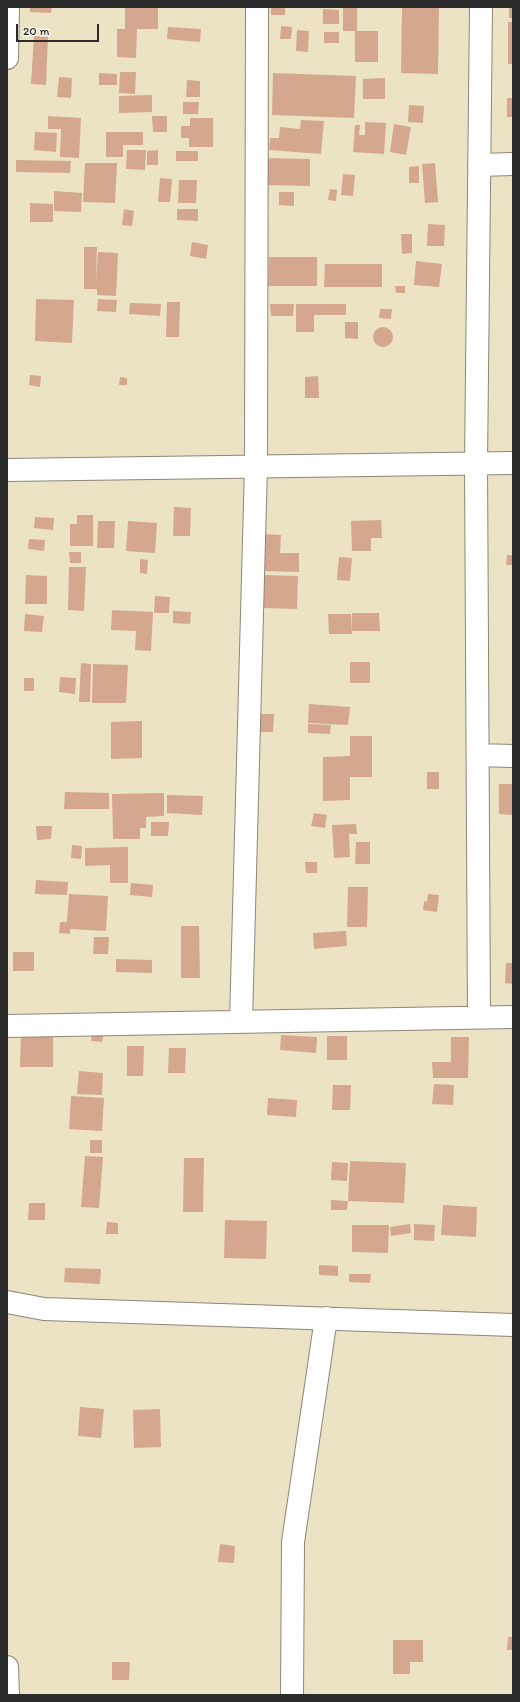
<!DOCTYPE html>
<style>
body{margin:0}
#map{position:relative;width:520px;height:1702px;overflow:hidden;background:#ece3c4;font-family:Itim,sans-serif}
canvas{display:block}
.frame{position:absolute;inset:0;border:8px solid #2b2b2b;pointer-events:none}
.scale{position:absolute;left:16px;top:24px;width:83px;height:18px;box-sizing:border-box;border:2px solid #2b2b2b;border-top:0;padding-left:5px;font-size:12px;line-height:14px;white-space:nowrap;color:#2b2b2b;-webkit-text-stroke:3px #f7f3e8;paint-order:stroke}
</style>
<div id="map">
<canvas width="520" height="1702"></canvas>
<div class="frame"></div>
<div class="scale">20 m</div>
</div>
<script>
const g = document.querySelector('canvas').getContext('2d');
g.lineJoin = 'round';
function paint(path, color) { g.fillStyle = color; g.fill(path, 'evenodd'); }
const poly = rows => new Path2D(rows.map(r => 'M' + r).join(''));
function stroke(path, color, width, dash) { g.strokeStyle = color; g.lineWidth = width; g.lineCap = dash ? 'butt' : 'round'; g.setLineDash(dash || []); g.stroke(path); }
paint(poly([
 [30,7,52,7,51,13,30,12],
 [125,7,158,7,158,29,137,29,136,58,117,57,117,29,125,29],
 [271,7,285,7,285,15,271,15],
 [343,7,357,7,357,31,378,31,378,62,355,62,355,31,343,31],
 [402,7,439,7,438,74,401,73],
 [509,7,513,7,513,18,509,18],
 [323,9,339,10,339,24,323,24],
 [508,22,513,22,513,64,508,64],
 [281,26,292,27,291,39,280,39],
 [168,27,201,29,200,42,167,39],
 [297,30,309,31,308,52,296,51],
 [324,32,339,32,339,43,324,43],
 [34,36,48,37,46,85,31,84],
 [120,72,136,72,135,94,119,93],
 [99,73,117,74,117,85,99,85],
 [273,73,356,76,354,118,272,115],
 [59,77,72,78,71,98,57,97],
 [385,78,385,99,363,99,363,79],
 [187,80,200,81,200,97,186,97],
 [152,95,152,112,119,113,119,96],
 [507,98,513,98,513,117,507,117],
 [183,102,199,102,198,114,183,114],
 [409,105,424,106,423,123,408,122],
 [48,116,81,118,79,158,60,157,61,129,48,129],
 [152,116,167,116,167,132,153,132],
 [190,118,213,118,213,147,189,147,189,138,181,138,181,126,190,126],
 [301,120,324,121,321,154,269,150,270,138,279,138,280,127,300,129],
 [365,122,386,123,384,154,353,152,355,125,360,125,359,135,365,135],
 [394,124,411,127,406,155,390,152],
 [35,132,57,133,56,152,34,150],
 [106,132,143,132,143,145,123,145,123,157,106,157],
 [127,150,146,150,145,170,126,169],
 [158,150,158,165,147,165,147,151],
 [176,151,198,151,198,161,176,161],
 [266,158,310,159,310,186,266,185],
 [16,160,71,161,70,173,16,172],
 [85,163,117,163,115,203,83,202],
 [435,163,438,202,425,203,422,164],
 [419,166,419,183,409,183,409,167],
 [343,174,355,175,353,196,341,195],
 [160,178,172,179,170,202,158,202],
 [179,180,197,180,196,203,178,203],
 [330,189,337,190,336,201,328,200],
 [54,191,82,193,81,212,54,211],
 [279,192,294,192,294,206,279,205],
 [30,203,53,204,53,222,30,222],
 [124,209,134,211,132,226,122,225],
 [177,209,198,209,198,221,177,220],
 [428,224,445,225,444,246,427,246],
 [401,234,412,234,412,253,402,254],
 [192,242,208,245,206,259,190,256],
 [84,247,97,247,96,283,98,252,118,253,116,296,97,295,97,289,84,289],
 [269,257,317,257,317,286,268,286],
 [416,261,442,264,439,287,414,285],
 [325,264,382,264,382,287,324,287],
 [395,286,405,286,405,293,396,293],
 [36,299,74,300,72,343,35,341],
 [98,299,117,300,116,312,97,311],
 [167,302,180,302,179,337,166,337],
 [130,303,161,304,160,316,129,314],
 [270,304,294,304,293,316,271,316],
 [296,304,346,304,346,315,314,315,314,332,296,332],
 [380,309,392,309,391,319,379,318],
 [345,322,358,322,358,339,345,338],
 '373 337a10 10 0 1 1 20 0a10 10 0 1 1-20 0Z',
 [30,375,41,376,40,387,29,385],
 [318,376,319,398,305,398,305,377],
 [120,377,127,378,127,385,119,385],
 [174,507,191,508,190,536,173,536],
 [77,515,93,515,93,546,70,546,70,524,77,524],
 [35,517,54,518,53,530,34,528],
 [381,520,382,538,371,538,371,551,352,551,351,521],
 [98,521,115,521,114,548,97,548],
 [128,521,157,523,155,553,126,551],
 [264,534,281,535,280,553,299,553,299,572,262,571],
 [29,539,45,540,44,551,28,549],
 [69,552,81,552,81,563,70,563],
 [507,555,513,555,513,565,506,565],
 [339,557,352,558,350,581,337,580],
 [140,559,148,560,147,574,140,573],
 [69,567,86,567,84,611,68,610],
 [26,575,47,576,47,604,25,604],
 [264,575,298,576,297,609,263,608],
 [155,596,170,597,169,613,154,613],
 [112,610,153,612,151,651,135,650,136,631,111,630],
 [173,611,191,612,190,624,173,623],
 [352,613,379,613,380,631,352,631],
 [25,614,44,616,42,632,24,631],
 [328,614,351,614,352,634,329,634],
 [350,662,370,662,370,683,350,683],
 [81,663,91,664,90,702,79,702],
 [93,664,128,665,126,703,92,703],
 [60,677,76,678,75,694,59,692],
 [24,678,34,678,34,691,24,691],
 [309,704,350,707,348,725,308,723],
 [260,714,274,714,273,732,260,732],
 [142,721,142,758,111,759,111,722],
 [308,724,331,725,330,734,308,733],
 [350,736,372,736,372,777,350,777,350,800,323,801,323,757,350,756],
 [427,772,439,772,439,789,427,789],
 [499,784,513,784,513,815,499,814],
 [65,792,109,793,109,809,64,809],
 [164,793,164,816,146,817,146,828,140,828,140,839,113,839,112,794],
 [167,795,203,796,202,815,167,813],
 [314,813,327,815,325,828,311,826],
 [151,822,169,822,168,836,151,836],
 [356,824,357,834,349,834,350,857,334,858,332,825],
 [36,826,52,826,51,839,37,840],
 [356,842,370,842,370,864,355,864],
 [72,845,82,846,81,859,71,858],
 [128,847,128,883,110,883,110,865,85,866,85,848],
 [305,862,317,862,317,873,306,873],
 [36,880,68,882,67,895,35,894],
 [131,883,153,885,152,897,130,895],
 [348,887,368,887,367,927,347,927],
 [69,894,108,896,106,931,70,929,70,934,59,933,60,922,67,922],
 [428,894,439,895,437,912,423,910,424,901,427,902],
 [181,926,199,926,200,978,181,978],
 [346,931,347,946,314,949,313,933],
 [94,937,109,937,108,954,93,954],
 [13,952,34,952,34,971,13,971],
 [116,959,152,960,152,973,116,972],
 [506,963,513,963,513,984,505,983],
 [21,1031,53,1032,53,1067,20,1067],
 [92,1031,104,1033,102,1042,91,1041],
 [281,1035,317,1037,316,1053,280,1050],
 [327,1036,347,1036,347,1060,327,1060],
 [451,1037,469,1037,468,1078,433,1078,432,1062,451,1062],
 [127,1046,144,1046,143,1076,127,1076],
 [169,1048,186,1048,185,1073,168,1073],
 [79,1071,103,1073,102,1095,77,1094],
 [434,1084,454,1085,453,1105,432,1104],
 [333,1085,351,1085,350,1110,332,1110],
 [71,1096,104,1098,102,1131,69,1129],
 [268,1098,297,1100,296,1117,267,1115],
 [90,1140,102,1140,102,1153,90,1153],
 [85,1156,103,1157,99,1208,81,1207],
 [184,1158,204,1158,203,1212,183,1212],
 [350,1161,406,1163,404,1203,348,1201],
 [332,1162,348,1163,347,1181,331,1180],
 [331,1200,348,1201,347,1210,331,1210],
 [29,1203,45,1203,45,1220,28,1220],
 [443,1205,477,1207,476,1237,441,1235],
 [225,1220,267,1221,266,1259,224,1258],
 [107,1222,118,1223,118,1234,106,1234],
 [410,1224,411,1233,391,1236,390,1227],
 [414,1224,435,1225,434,1241,414,1240],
 [352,1225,389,1225,388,1253,352,1252],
 [319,1265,338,1266,338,1276,319,1275],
 [65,1268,101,1269,100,1284,64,1282],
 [349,1274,371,1274,370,1283,349,1282],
 [80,1407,104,1409,101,1438,78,1436],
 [160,1409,161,1447,134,1448,133,1410],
 [220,1544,235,1546,234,1563,218,1562],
 [508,1637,513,1637,513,1650,507,1650],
 [393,1640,423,1640,423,1662,410,1662,410,1674,393,1674],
 [112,1662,130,1662,129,1680,112,1680]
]), '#d5a78f');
const minor = poly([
 [7,58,8,7],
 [479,165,513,164],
 [7,470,513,463],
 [478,755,513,756],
 [479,1016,476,463,481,7],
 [241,1021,256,466,257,7],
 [7,1026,513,1017],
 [7,1302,44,1309,513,1325],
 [7,1667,8,1695],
 [292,1695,293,1542,326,1318]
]);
stroke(minor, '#8c8778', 24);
stroke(minor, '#fff', 22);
</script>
